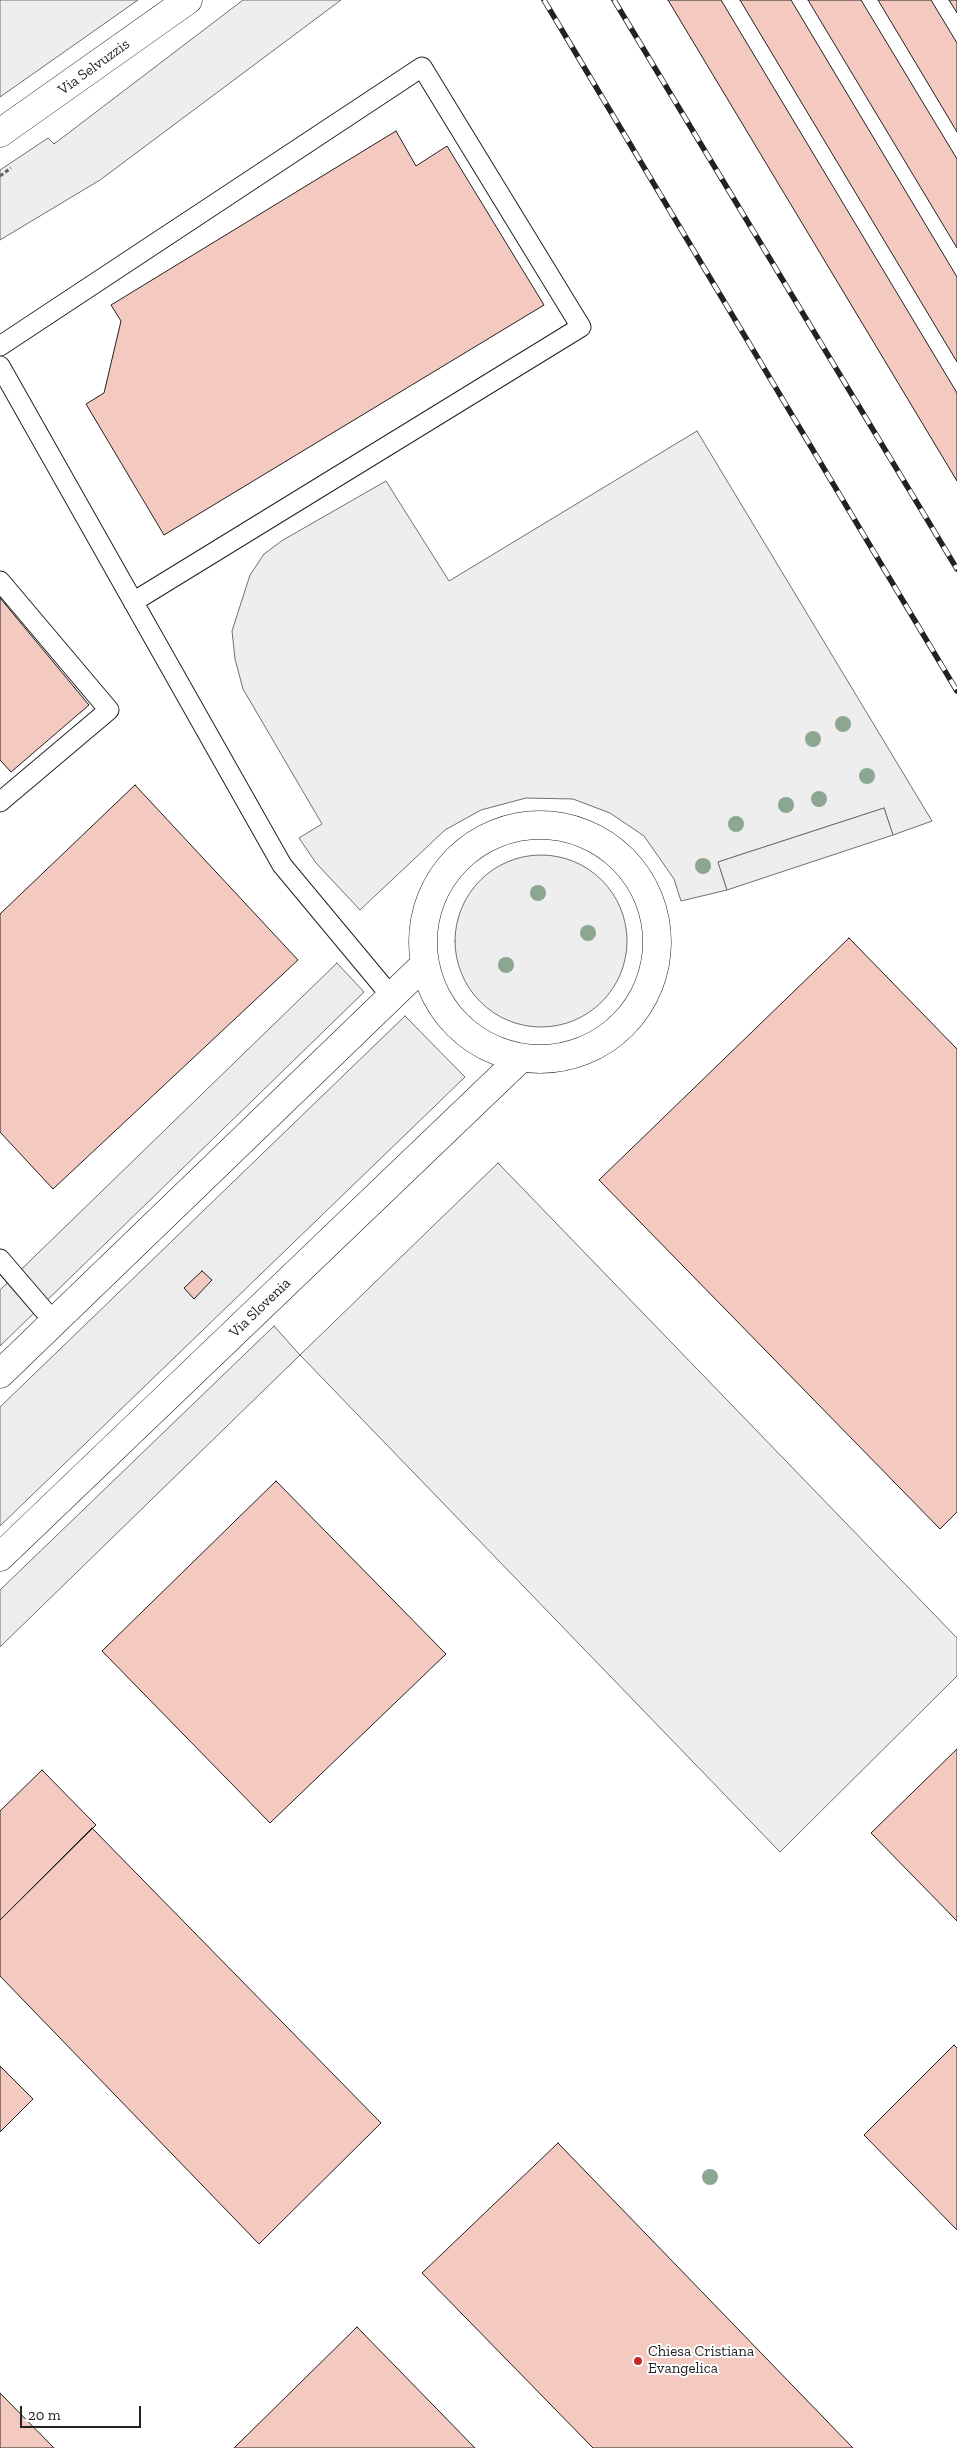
<!DOCTYPE html>
<style>
body{margin:0}
#map{position:relative;width:957px;height:2448px;overflow:hidden;background:#fff;font-family:"Zilla Slab",serif}
canvas{display:block}
.scale{position:absolute;left:20px;top:2406px;width:121px;height:22px;box-sizing:border-box;border:2px solid #222;border-top:0;padding-left:6px;font-size:15px;line-height:18px;white-space:nowrap;color:#222;-webkit-text-stroke:4px #fff;paint-order:stroke}
</style>
<div id="map">
<canvas width="957" height="2448"></canvas>
<div class="scale">20 m</div>
</div>
<script>
const g = document.querySelector('canvas').getContext('2d');
g.lineJoin = 'round';
function paint(path, color) { g.fillStyle = color; g.fill(path, 'evenodd'); }
const poly = rows => new Path2D(rows.map(r => 'M' + r).join(''));
function stroke(path, color, width, dash) { g.strokeStyle = color; g.lineWidth = width; g.lineCap = dash ? 'butt' : 'round'; g.setLineDash(dash || []); g.stroke(path); }
function drawText(font, color, halo, rows, align = 'center') {
  g.font = font + ' "Zilla Slab",serif'; g.lineWidth = 4; g.setLineDash([]); g.textBaseline = 'middle'; g.strokeStyle = halo; g.fillStyle = color; for (const [text, x, y, turn = 0] of rows) {
    g.save(); g.translate(x, y); g.rotate((+turn || 0) * Math.PI / 180); g.textAlign = isNaN(turn) ? turn : align; if (halo) g.strokeText(text, 0, 0); g.fillText(text, 0, 0); g.restore();
  }
}
const green = poly([
 [0,0,138,0,0,97,0,0],
 [243,0,341,0,100,180,0,240,0,170,48,138,54,144,243,0],
 [697,431,932,821,893,835,884,808,718,862,727,890,681,901,674,879,644,836,610,813,573,799,526,798,481,810,445,830,360,910,316,863,299,838,322,824,243,689,235,659,232,631,250,575,264,554,283,540,386,481,449,581,697,431],
 '455 941a86 86 0 1 1 172 0a86 86 0 1 1-172 0Z',
 [498,1163,957,1638,957,1676,780,1852,300,1355,498,1163]
]);
paint(green, '#eee');
stroke(green, '#6f6f6f', 1);
const parking = poly([
 [884,808,893,835,727,890,718,862,884,808],
 [337,963,364,992,0,1346,0,1290,337,963],
 [405,1016,465,1077,0,1526,0,1407,405,1016],
 [274,1326,300,1355,0,1647,0,1590,274,1326]
]);
paint(parking, '#ededed');
stroke(parking, '#6f6f6f', 1);
const building = poly([
 [668,0,721,0,957,393,957,481,668,0],
 [740,0,791,0,957,277,957,362,740,0],
 [808,0,861,0,957,159,957,248,808,0],
 [878,0,931,0,957,43,957,132,878,0],
 [949,0,957,0,957,13,949,0],
 [396,131,416,166,447,146,544,305,164,535,86,404,104,393,121,321,111,305,396,131],
 [0,598,89,705,11,772,0,760,0,598],
 [135,785,298,960,53,1189,0,1132,0,914,135,785],
 [849,938,957,1049,957,1512,940,1529,599,1180,849,938],
 [202,1271,212,1280,194,1299,184,1288,202,1271],
 [276,1481,446,1654,270,1823,102,1651,276,1481],
 [957,1749,957,1921,871,1833,957,1749],
 [42,1770,96,1825,0,1920,0,1811,42,1770],
 [92,1828,381,2123,259,2244,0,1976,0,1920,92,1828],
 [954,2045,957,2048,957,2230,864,2135,954,2045],
 [0,2066,33,2099,0,2132,0,2066],
 [558,2143,853,2448,593,2448,422,2273,558,2143],
 [357,2327,475,2448,234,2448,357,2327],
 [0,2393,54,2448,0,2448,0,2393]
]);
paint(building, '#f3c9c0');
stroke(building, '#222', 1);
const service = poly([
 [0,346,422,67,581,327,133,602],
 [0,366,282,865,391,996],
 [0,581,109,710,0,802],
 [0,1259,54,1322]
]);
const minor = poly([
 '423 942a117 117 0 1 1 234 0a117 117 0 1 1-234 0Z',
 [0,1374,424,965],
 [0,1557,521,1058]
]);
const secondary = poly([
 [0,133,188,0]
]);
stroke(service, '#222', 21);
stroke(minor, '#222', 29);
stroke(secondary, '#222', 29);
stroke(poly([
 [0,176,11,168]
]), '#646464', 3, [4, 2.5]);
stroke(service, '#fff', 19);
stroke(minor, '#fff', 28);
stroke(secondary, '#fff', 28);
const rail = poly([
 [544,0,957,691],
 [614,0,957,569]
]);
stroke(rail, '#222', 5.5);
stroke(rail, '#fff', 4, [11]);
g.fillStyle = '#8da692';
for (const [x, y] of [
 [843,724],
 [813,739],
 [867,776],
 [819,799],
 [786,805],
 [736,824],
 [703,866],
 [538,893],
 [588,933],
 [506,965],
 [710,2177]
]) { g.beginPath(); g.arc(x, y, 8, 0, 2 * Math.PI); g.fill(); }
for (const [x, y, r, color] of [
 [638,2361,5,"#c62828"]
]) { const dot = new Path2D(); dot.arc(x, y, r, 0, 2 * Math.PI); g.fillStyle = color; g.fill(dot); stroke(dot, '#fff', 2); }
drawText('15px', '#222', '#fff', [
 ["Via Selvuzzis",94,67,-36],
 ["Via Slovenia",260,1308,-44]
]);
drawText('15px', '#222', '#fff', [
 ["Chiesa Cristiana",648,2352],
 ["Evangelica",648,2369]
], 'left');
</script>
